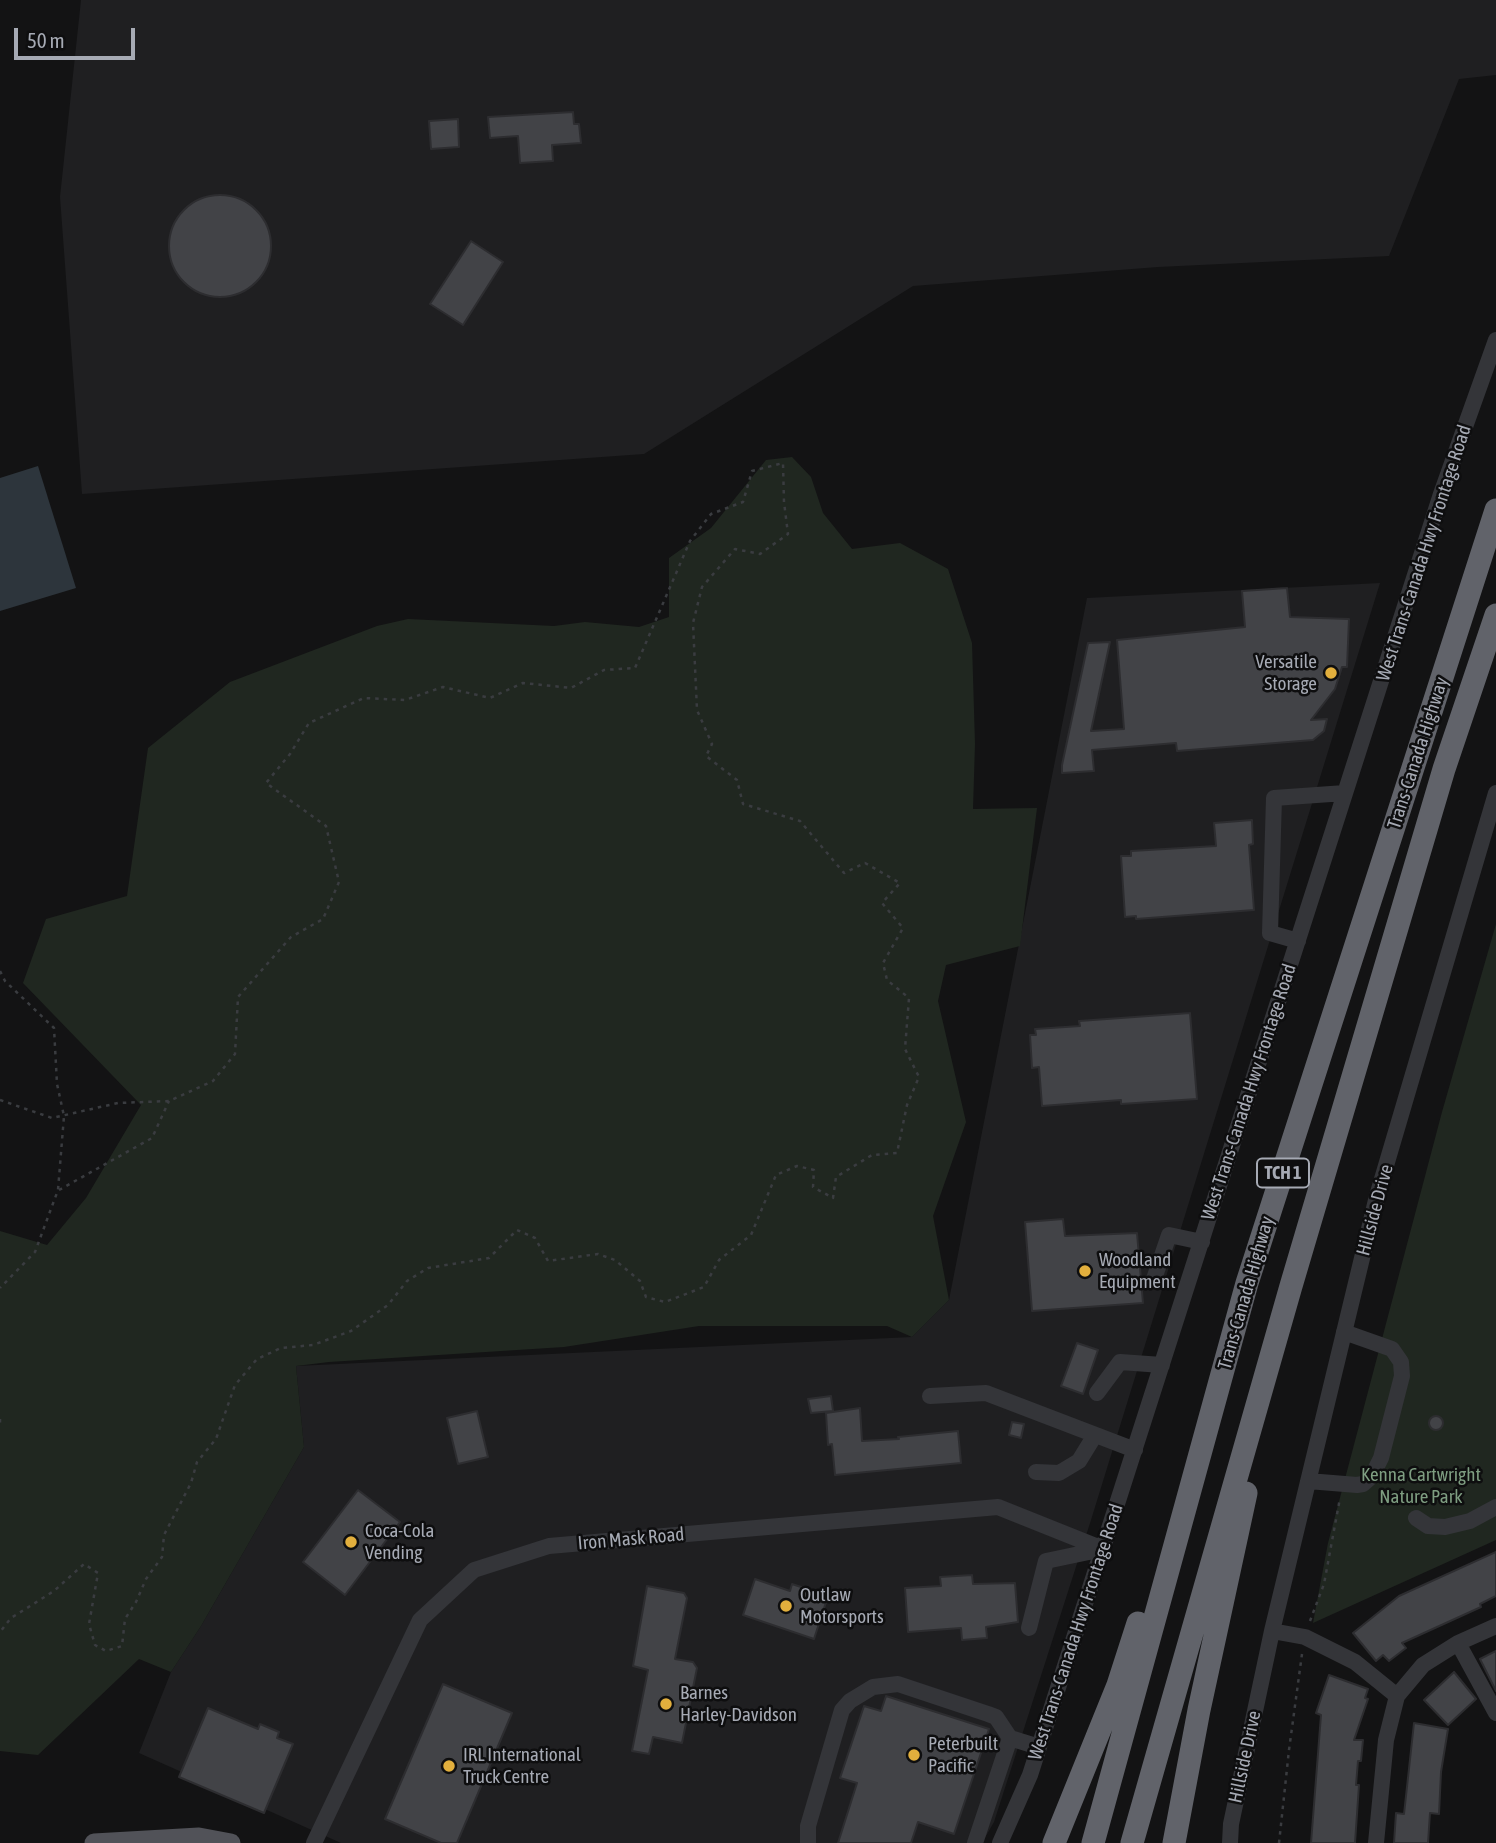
<!DOCTYPE html>
<style>
body{margin:0}
#map{position:relative;width:1496px;height:1843px;overflow:hidden;background:#131314;font-family:"Asap Condensed",sans-serif}
canvas{display:block}
.scale{position:absolute;left:14px;top:28px;width:121px;height:32px;box-sizing:border-box;border:4px solid #a6aab4;border-top:0;padding-left:9px;font-size:21px;line-height:24px;white-space:nowrap;color:#a6aab4;-webkit-text-stroke:5px #0e0e0f;paint-order:stroke}
</style>
<div id="map">
<canvas width="1496" height="1843"></canvas>
<div class="scale">50 m</div>
</div>
<script>
const g = document.querySelector('canvas').getContext('2d');
g.lineJoin = 'round';
function paint(path, color) { g.fillStyle = color; g.fill(path, 'evenodd'); }
const poly = rows => new Path2D(rows.map(r => 'M' + r).join(''));
function stroke(path, color, width, dash) { g.strokeStyle = color; g.lineWidth = width; g.lineCap = dash ? 'butt' : 'round'; g.setLineDash(dash || []); g.stroke(path); }
function drawText(font, color, halo, rows, align = 'center') {
  g.font = font + ' "Asap Condensed",sans-serif'; g.lineWidth = 5; g.setLineDash([]); g.textBaseline = 'middle'; g.strokeStyle = halo; g.fillStyle = color; for (const [text, x, y, turn = 0] of rows) {
    g.save(); g.translate(x, y); g.rotate((+turn || 0) * Math.PI / 180); g.textAlign = isNaN(turn) ? turn : align; if (halo) g.strokeText(text, 0, 0); g.fillText(text, 0, 0); g.restore();
  }
}
paint(poly([
 [81,0,1496,0,1496,75,1459,79,1389,256,1158,267,913,286,644,454,82,494,60,197],
 [1380,583,1091,1520,994,1822,982,1843,341,1843,139,1753,171,1672,201,1626,304,1447,296,1366,912,1337,949,1300,1087,598]
]), '#1f1f21');
paint(poly([
 [792,457,811,477,823,513,852,549,900,543,948,569,972,643,975,744,973,809,1037,808,1020,946,946,965,938,1001,966,1122,933,1216,949,1300,912,1337,887,1326,699,1326,564,1347,329,1362,296,1366,304,1447,201,1626,171,1672,139,1659,38,1755,0,1751,0,1231,47,1245,86,1198,141,1105,23,983,46,919,127,896,148,748,230,682,377,626,408,619,554,626,585,622,639,627,669,617,669,558,711,528,766,460],
 [1496,924,1496,1540,1313,1623,1328,1543,1442,1112]
]), '#202720');
paint(poly([
 [38,466,76,588,0,611,0,478]
]), '#2d353c');
const building = poly([
 [573,112,574,124,579,124,581,143,552,145,553,161,520,163,518,136,490,138,488,117,573,112],
 [458,119,459,147,431,149,429,121,458,119],
 '169 246a51 51 0 1 1 102 0a51 51 0 1 1-102 0Z',
 [471,241,503,262,463,325,430,304,471,241],
 [1287,588,1290,617,1349,619,1347,667,1342,667,1335,689,1311,720,1327,719,1324,731,1313,740,1177,751,1176,743,1092,750,1094,771,1062,773,1062,765,1088,643,1110,642,1091,731,1124,729,1117,640,1245,627,1242,591,1287,588],
 [1252,820,1253,844,1249,845,1254,910,1136,919,1136,916,1125,917,1121,856,1131,856,1131,851,1216,846,1214,823,1252,820],
 [1190,1013,1197,1099,1121,1104,1121,1100,1042,1106,1039,1067,1032,1068,1030,1035,1036,1035,1035,1029,1080,1026,1079,1021,1190,1013],
 [1063,1219,1065,1236,1137,1233,1143,1303,1032,1311,1025,1222,1063,1219],
 [1077,1343,1098,1350,1083,1394,1061,1386,1077,1343],
 [831,1396,833,1411,811,1413,808,1399,831,1396],
 [860,1408,862,1441,899,1439,898,1437,958,1431,961,1463,835,1475,832,1444,828,1445,826,1413,860,1408],
 [477,1411,488,1457,458,1464,447,1418,477,1411],
 '1429 1423a7 7 0 1 1 14 0a7 7 0 1 1-14 0Z',
 [1012,1422,1024,1424,1021,1438,1009,1435,1012,1422],
 [358,1490,400,1522,345,1595,303,1562,358,1490],
 [1496,1552,1496,1596,1480,1604,1481,1607,1402,1643,1406,1648,1389,1661,1383,1655,1376,1661,1353,1633,1399,1596,1496,1552],
 [972,1575,973,1584,1015,1583,1018,1622,986,1627,987,1638,962,1640,961,1628,908,1632,905,1588,941,1586,940,1577,972,1575],
 [755,1579,790,1591,792,1584,828,1596,814,1639,743,1615,755,1579],
 [647,1586,684,1593,687,1598,675,1659,693,1662,697,1668,682,1743,653,1737,649,1754,632,1751,648,1670,633,1666,647,1586],
 [1496,1651,1496,1691,1480,1659,1496,1651],
 [1454,1672,1476,1699,1448,1725,1424,1700,1454,1672],
 [1329,1675,1368,1689,1365,1698,1368,1699,1354,1740,1363,1740,1361,1761,1358,1761,1356,1785,1359,1785,1355,1843,1311,1843,1321,1715,1316,1713,1329,1675],
 [443,1684,512,1713,457,1843,441,1843,385,1819,443,1684],
 [886,1696,989,1729,954,1834,918,1822,911,1843,838,1843,857,1783,840,1778,864,1706,881,1711,886,1696],
 [208,1708,258,1729,260,1724,279,1732,277,1738,293,1744,264,1813,179,1777,208,1708],
 [1414,1723,1448,1729,1441,1772,1439,1814,1430,1813,1428,1843,1394,1843,1396,1813,1404,1814,1414,1723]
]);
paint(building, '#424347');
stroke(building, '#2d2d30', 2);
stroke(poly([
 [0,971,5,981,54,1028,57,1084,64,1116,58,1190,35,1252,0,1288],
 [0,1100,52,1118,118,1103,169,1101,213,1081,235,1054,238,997,291,937,323,919,339,882,326,826,266,783,290,754,309,723,364,698,405,700,443,687,490,698,523,683,571,688,604,670,635,668,690,541,711,514,743,502,752,471,783,463,784,502,788,534,760,554,735,549,702,587,693,623,697,710,712,744,706,756,737,780,743,804,800,821,844,873,865,863,900,883,882,903,903,928,883,963,887,980,909,998,905,1049,919,1077,907,1105,897,1153,872,1155,836,1177,833,1198,813,1187,814,1170,797,1166,776,1175,751,1235,719,1260,704,1287,665,1302,646,1297,640,1281,615,1260,598,1254,548,1261,535,1238,517,1230,489,1258,428,1268,407,1281,388,1305,351,1331,313,1345,281,1348,257,1359,235,1385,216,1439,197,1462,191,1483,164,1535,162,1557,146,1579,136,1602,125,1619,122,1646,106,1651,95,1645,89,1624,98,1573,84,1564,54,1591,11,1618,0,1632],
 [59,1190,152,1138,169,1101],
 [0,1419,0,1423],
 [1310,1621,1324,1584,1340,1498],
 [1279,1843,1289,1750,1302,1654]
]), '#3a3c40', 2.5, [3.5, 5]);
stroke(poly([
 [1298,941,1270,933,1274,798,1345,793],
 [1154,1279,1169,1235,1202,1242],
 [1097,1393,1120,1362,1162,1365],
 [930,1396,986,1393,1135,1450],
 [1036,1472,1059,1473,1079,1461,1095,1435],
 [1308,1481,1357,1485,1363,1484,1372,1476,1381,1458,1402,1376,1401,1362,1392,1349,1344,1332],
 [1416,1518,1428,1526,1445,1527,1470,1521,1496,1507],
 [1029,1628,1046,1561,1103,1549],
 [1272,1631,1305,1637,1355,1662,1397,1696],
 [1458,1643,1496,1713],
 [314,1843,420,1620,474,1570,549,1546,998,1507,1103,1549],
 [808,1843,808,1826,842,1710,850,1701,873,1687,898,1684,988,1714,996,1717,1010,1738,1039,1747],
 [975,1843,1010,1738],
 [1000,1843,1030,1775,1441,494,1496,340],
 [1230,1843,1231,1824,1272,1631,1377,1196,1496,793],
 [1376,1843,1386,1740,1397,1696,1423,1665,1458,1643,1496,1626]
]), '#343539', 16);
stroke(poly([
 [94,1843,199,1837,231,1843]
]), '#515258', 19);
stroke(poly([
 [1054,1843,1118,1685,1138,1623],
 [1093,1843,1247,1283,1496,510],
 [1132,1843,1291,1286,1444,769,1496,615],
 [1174,1843,1199,1710,1246,1493]
]), '#61636a', 23);
for (const [x, y, r, color] of [
 [1331,673,7,"#e2af3d"],
 [1085,1271,7,"#e2af3d"],
 [351,1542,7,"#e2af3d"],
 [786,1606,7,"#e2af3d"],
 [666,1704,7,"#e2af3d"],
 [914,1755,7,"#e2af3d"],
 [449,1766,7,"#e2af3d"]
]) { const dot = new Path2D(); dot.arc(x, y, r, 0, 2 * Math.PI); g.fillStyle = color; g.fill(dot); stroke(dot, '#0e0e0f', 2.5); }
for (const [x, y, w] of [
 [1283,1173,52]
]) { const box = new Path2D(); box.roundRect(x - w / 2, y - 14.5, w, 29, 5); g.fillStyle = '#0e0e0f'; g.fill(box); stroke(box, '#a6aab4', 2); }
drawText('bold 18px', '#a6aab4', null, [
 ["TCH 1",1283,1173]
]);
drawText('19px', '#a6aab4', '#0e0e0f', [
 ["West Trans-Canada Hwy Frontage Road",1424,553,-72],
 ["Trans-Canada Highway",1418,753,-72],
 ["West Trans-Canada Hwy Frontage Road",1249,1092,-72],
 ["Hillside Drive",1375,1210,-75],
 ["Trans-Canada Highway",1246,1293,-74],
 ["Iron Mask Road",631,1539,-5],
 ["West Trans-Canada Hwy Frontage Road",1076,1632,-72],
 ["Hillside Drive",1245,1757,-78]
]);
drawText('19px', '#a6aab4', '#0e0e0f', [
 ["Versatile",1317,662,"right"],
 ["Storage",1317,684,"right"],
 ["Woodland",1099,1260],
 ["Equipment",1099,1282],
 ["Coca-Cola",365,1531],
 ["Vending",365,1553],
 ["Outlaw",800,1595],
 ["Motorsports",800,1617],
 ["Barnes",680,1693],
 ["Harley-Davidson",680,1715],
 ["Peterbuilt",928,1744],
 ["Pacific",928,1766],
 ["IRL International",463,1755],
 ["Truck Centre",463,1777]
], 'left');
drawText('19px', '#7e9d81', '#0e0e0f', [
 ["Kenna Cartwright",1421,1475],
 ["Nature Park",1421,1497]
]);
</script>
